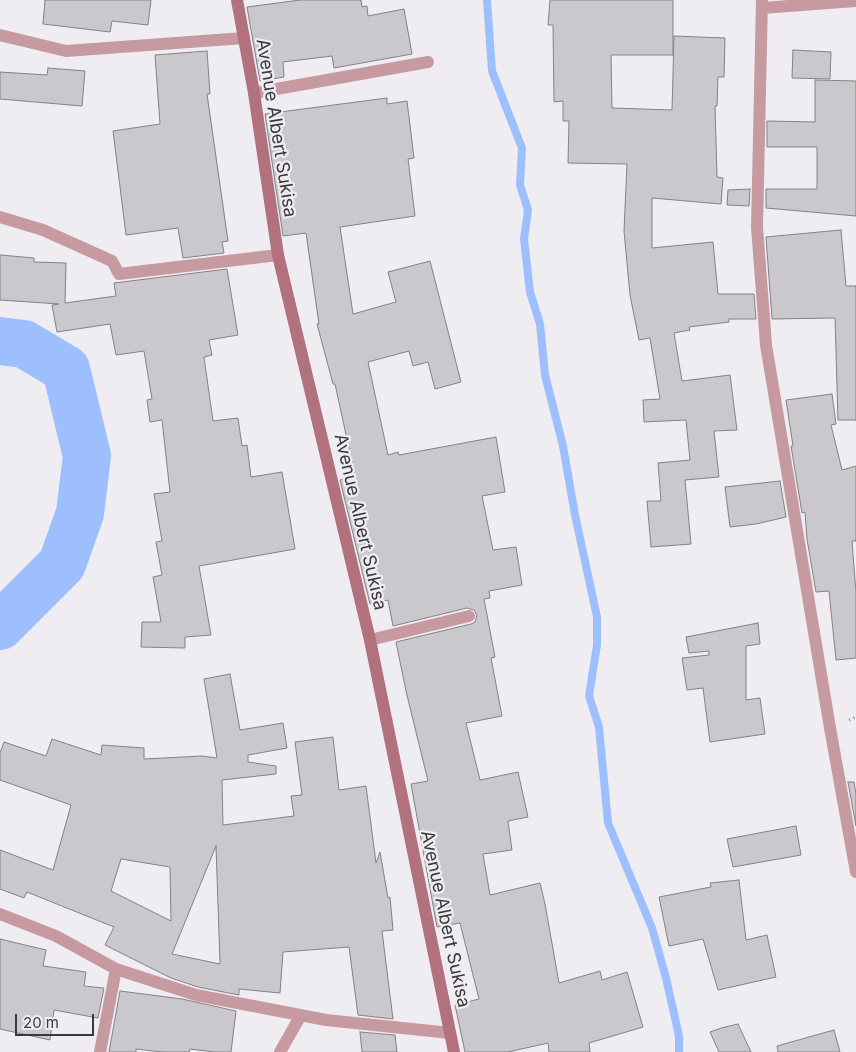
<!DOCTYPE html>
<style>
body{margin:0}
#map{position:relative;width:856px;height:1052px;overflow:hidden;background:#efedf2;font-family:Inter,sans-serif}
canvas{display:block}
.scale{position:absolute;left:15px;top:1014px;width:79px;height:22px;box-sizing:border-box;border:2px solid #3a393b;border-top:0;padding-left:6px;font-size:15px;line-height:18px;white-space:nowrap;color:#3a393b;-webkit-text-stroke:4px #efedf2;paint-order:stroke}
</style>
<div id="map">
<canvas width="856" height="1052"></canvas>
<div class="scale">20 m</div>
</div>
<script>
const g = document.querySelector('canvas').getContext('2d');
g.lineJoin = 'round';
const poly = rows => new Path2D(rows.map(r => 'M' + r).join(''));
function stroke(path, color, width, dash) { g.strokeStyle = color; g.lineWidth = width; g.lineCap = dash ? 'butt' : 'round'; g.setLineDash(dash || []); g.stroke(path); }
function paint(path, color) { g.fillStyle = color; g.fill(path, 'evenodd'); }
function drawText(font, color, halo, rows, align = 'center') {
  g.font = font + ' Inter,sans-serif'; g.lineWidth = 4.5; g.setLineDash([]); g.textBaseline = 'middle'; g.strokeStyle = halo; g.fillStyle = color; for (const [text, x, y, turn = 0] of rows) {
    g.save(); g.translate(x, y); g.rotate((+turn || 0) * Math.PI / 180); g.textAlign = isNaN(turn) ? turn : align; if (halo) g.strokeText(text, 0, 0); g.fillText(text, 0, 0); g.restore();
  }
}
stroke(poly([
 [487,0,492,71,522,148,520,185,528,210,524,239,530,292,540,324,545,375,563,446,575,515,597,617,597,645,589,696,599,727,608,823,652,928,666,978,679,1036,679,1052]
]), '#9dbffe', 8);
stroke(poly([
 [0,341,24,344,66,369,87,456,80,513,62,564,0,626]
]), '#9dbffe', 48);
const building = poly([
 [45,0,151,0,148,25,112,21,110,32,43,24,45,0],
 [300,0,361,0,362,7,367,6,368,16,404,9,412,54,334,68,332,56,283,62,284,77,260,81,247,7,300,0],
 [550,0,673,0,673,55,611,55,612,108,672,110,674,36,725,38,724,77,718,77,717,106,715,106,717,177,723,178,721,204,652,198,652,248,713,242,718,294,754,294,756,319,729,319,729,322,689,327,690,330,674,333,682,381,730,375,737,430,714,431,719,477,685,480,691,544,651,547,647,501,661,501,658,463,690,460,686,420,644,422,643,400,660,399,650,338,639,340,630,295,624,231,627,164,568,163,569,121,563,121,563,101,554,102,553,25,548,25,550,0],
 [793,50,831,52,830,79,792,78,793,50],
 [207,51,210,94,207,94,228,241,222,242,224,253,183,258,178,228,126,235,113,131,160,124,155,55,207,51],
 [48,68,85,71,82,106,0,99,0,72,47,75,48,68],
 [815,80,856,81,856,216,766,208,766,189,817,189,817,147,767,147,767,121,815,122,815,80],
 [387,98,387,104,407,101,414,158,408,159,415,216,340,227,353,314,396,302,388,272,430,261,461,382,435,389,428,362,413,366,409,351,368,362,388,455,398,452,399,455,496,437,505,492,482,496,493,550,516,547,522,585,489,591,490,598,484,599,495,657,491,658,502,716,466,723,480,780,518,772,528,817,508,821,512,850,483,854,490,895,540,883,545,904,559,983,600,971,602,980,627,972,643,1027,589,1043,590,1052,549,1052,548,1043,508,1052,465,1052,455,1005,479,999,460,923,437,927,411,784,428,781,406,691,396,642,471,624,475,622,477,615,474,610,467,608,393,626,388,600,370,604,340,480,355,476,335,384,333,384,317,324,319,324,306,233,283,236,265,114,387,98],
 [750,189,749,206,727,205,728,190,750,189],
 [841,230,846,286,856,286,856,420,838,420,835,318,772,319,766,237,841,230],
 [0,255,34,258,34,262,66,263,65,303,116,296,114,283,227,269,238,335,209,340,212,355,204,357,213,421,238,418,242,446,247,445,251,477,282,472,295,549,199,566,211,635,185,637,185,648,141,647,142,622,161,622,153,577,162,575,156,542,162,541,154,494,170,492,162,420,150,422,147,400,152,399,144,351,116,355,110,324,57,332,52,305,59,304,0,300,0,255],
 [832,394,836,424,831,425,842,470,856,466,856,541,852,541,856,593,856,658,836,660,829,591,816,592,807,539,805,512,802,513,791,446,793,446,786,400,832,394],
 [780,481,786,517,756,524,730,527,725,487,780,481],
 [758,623,760,644,746,646,746,700,760,698,765,734,710,742,703,688,687,690,682,658,709,655,709,651,689,653,686,637,758,623],
 [230,674,240,730,283,723,287,748,248,755,248,762,276,766,276,774,222,780,223,825,294,816,291,796,302,795,295,742,333,737,339,790,366,786,376,863,380,852,388,898,390,897,393,930,382,931,393,1019,358,1015,349,947,283,952,280,993,239,989,239,995,198,987,171,978,105,945,114,927,27,892,24,898,0,889,0,850,53,870,71,805,0,780,0,753,4,742,46,756,52,739,101,755,102,745,144,748,144,759,202,756,217,758,204,679,230,674],
 [216,846,220,964,172,954,216,846],
 [121,859,170,867,171,921,111,891,121,859],
 [848,782,854,782,856,794,856,826,848,782],
 [796,826,801,855,733,867,727,839,796,826],
 [739,880,746,940,767,935,776,977,718,990,703,939,669,946,659,897,711,887,710,883,739,880],
 [0,939,46,950,43,966,86,972,84,986,104,988,98,1018,54,1010,50,1040,0,1029,0,939],
 [120,991,182,999,236,1011,231,1052,214,1052,190,1049,189,1052,162,1052,136,1049,136,1052,109,1052,120,991],
 [738,1024,751,1052,719,1052,710,1032,721,1028,738,1024],
 [834,1030,840,1052,778,1052,777,1046,834,1030],
 [360,1032,395,1035,397,1052,362,1052,360,1032]
]);
paint(building, '#cac8cc');
stroke(building, '#848185', 1);
stroke(poly([
 [849,720,856,717]
]), '#908e91', 3, [1, 4]);
stroke(poly([
 [762,8,856,1],
 [254,93,428,62],
 [370,640,469,616]
]), '#c79aa2', 12);
stroke(poly([
 [762,0,757,227,766,345,830,728,856,872],
 [0,35,66,51,244,38],
 [0,217,43,230,112,261,119,274,278,255],
 [0,914,56,936,116,969,196,995,326,1020,450,1033],
 [100,1052,116,969],
 [280,1052,301,1015]
]), '#c79aa2', 12);
stroke(poly([
 [237,0,254,93,278,255,370,640,454,1052]
]), '#b1717d', 12);
drawText('18px', '#3a393b', '#efedf2', [
 ["Avenue Albert Sukisa",276,128,81],
 ["Avenue Albert Sukisa",360,522,77],
 ["Avenue Albert Sukisa",445,919,78]
]);
</script>
